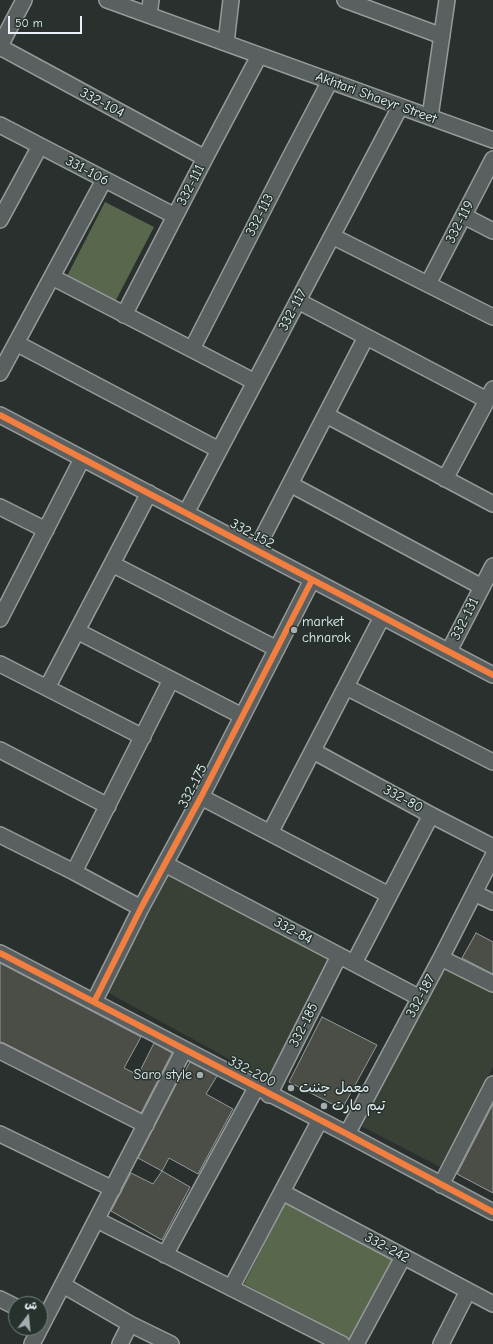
<!DOCTYPE html>
<meta charset="utf-8">
<style>
body{margin:0}
#map{position:relative;width:493px;height:1344px;overflow:hidden;background:#29302d;font-family:"Comic Neue","Playpen Sans Arabic",sans-serif}
canvas{display:block}
.north{position:absolute;left:8px;top:1296px;width:40px;height:40px;box-sizing:border-box;background:#26332d;border:1px solid #747f7e;border-radius:50%;rotate:16deg;font-size:11px;font-weight:700;line-height:16px;text-align:center;color:#e8f1f8}
.north::after{content:'';display:block;margin:auto;width:14px;height:18px;background:#a5adb1;clip-path:polygon(50% 0,100% 100%,50% 72%,0 100%)}
.scale{position:absolute;left:8px;top:16px;width:74px;height:18px;box-sizing:border-box;border:2px solid #e8f1f8;border-top:0;padding-left:5px;font-size:12px;line-height:14px;white-space:nowrap;color:#e8f1f8;-webkit-text-stroke:3px #26332d;paint-order:stroke}
</style>
<div id="map">
<canvas width="493" height="1344"></canvas>
<div class="north">ش</div>
<div class="scale">50 m</div>
</div>
<script>
const g = document.querySelector('canvas').getContext('2d');
g.lineJoin = 'round';
function paint(path, color) { g.fillStyle = color; g.fill(path, 'evenodd'); }
const poly = rows => new Path2D(rows.map(r => 'M' + r).join(''));
function stroke(path, color, width, dash) { g.strokeStyle = color; g.lineWidth = width; g.lineCap = dash ? 'butt' : 'round'; g.setLineDash(dash || []); g.stroke(path); }
function drawText(font, color, halo, rows, align = 'center') {
  g.font = font + ' "Comic Neue","Playpen Sans Arabic",sans-serif'; g.lineWidth = 3; g.setLineDash([]); g.textBaseline = 'middle'; g.strokeStyle = halo; g.fillStyle = color; for (const [text, x, y, turn = 0] of rows) {
    g.save(); g.translate(x, y); g.rotate((+turn || 0) * Math.PI / 180); g.textAlign = isNaN(turn) ? turn : align; if (halo) g.strokeText(text, 0, 0); g.fillText(text, 0, 0); g.restore();
  }
}
paint(poly([
 [170,873,330,957,267,1080,107,992],
 [443,968,444,968,493,991,493,1067,440,1167,361,1126]
]), '#394137');
paint(poly([
 [105,202,154,227,115,302,66,278],
 [286,1202,393,1259,350,1340,244,1284]
]), '#59674c');
const building = poly([
 [476,933,493,942,493,974,462,958,476,933],
 [0,963,141,1037,124,1068,138,1075,154,1043,172,1053,141,1113,4,1043,0,1042,0,963],
 [322,1017,377,1045,342,1109,289,1082,322,1017],
 [190,1062,217,1076,206,1094,233,1109,198,1174,169,1158,162,1171,138,1158,179,1079,180,1080,190,1062],
 [493,1104,493,1193,457,1174,493,1104],
 [162,1171,190,1187,162,1240,111,1211,131,1173,153,1184,162,1171]
]);
paint(building, '#4b4d47');
stroke(building, '#959a9a', 1);
const minor = poly([
 [107,0,493,140],
 [345,0,442,36],
 [149,15,151,0],
 [226,43,231,0],
 [0,46,24,0],
 [0,47,205,158],
 [430,117,447,0],
 [0,125,175,216],
 [464,216,493,231],
 [0,220,40,146],
 [332,236,493,317],
 [52,277,255,382],
 [428,284,493,159],
 [298,301,487,400],
 [124,315,205,158,259,56],
 [16,343,219,450],
 [192,349,287,163,330,81],
 [0,373,104,180],
 [0,415,493,675],
 [326,415,493,504],
 [445,479,493,389],
 [290,484,482,587],
 [0,507,46,530],
 [186,513,400,107],
 [256,550,366,337],
 [112,564,277,649],
 [0,619,82,459],
 [77,631,242,716],
 [449,651,493,566],
 [0,664,143,737],
 [346,687,493,762],
 [47,688,149,493],
 [0,750,108,806],
 [313,751,431,815,493,847],
 [201,797,389,895],
 [270,833,382,617],
 [0,835,74,872,141,908],
 [165,864,420,998],
 [74,872,171,680],
 [474,893,493,902],
 [0,953,347,1134,493,1212],
 [441,958,493,984],
 [354,963,431,815],
 [94,1002,141,908,201,797,312,580],
 [0,1051,146,1125],
 [269,1095,339,956],
 [0,1134,113,1189],
 [347,1134,441,958,493,856],
 [441,1185,493,1084],
 [282,1192,493,1304],
 [97,1220,342,1344],
 [165,1255,256,1088],
 [63,1285,130,1324,171,1344],
 [231,1288,320,1120],
 [0,1299,16,1307],
 [32,1344,184,1050],
 [120,1344,130,1324],
 [356,1344,403,1257],
 [441,1344,468,1291]
]);
stroke(minor, '#959a9a', 18);
stroke(minor, '#5a6060', 15);
stroke(poly([
 [0,415,493,675],
 [0,953,347,1134,493,1212],
 [94,1002,141,908,201,797,312,580]
]), '#f27e40', 6);
for (const [x, y, r, color] of [
 [294,630,4,"#a5adb1"],
 [200,1075,4,"#a5adb1"],
 [291,1088,4,"#a5adb1"],
 [324,1106,4,"#a5adb1"]
]) { const dot = new Path2D(); dot.arc(x, y, r, 0, 2 * Math.PI); g.fillStyle = color; g.fill(dot); stroke(dot, '#26332d', 1.5); }
drawText('14px', '#e8f1f8', '#26332d', [
 ["Akhtari Shaeyr Street",376,98,20],
 ["332-104",102,103,28],
 ["331-106",87,171,28],
 ["332-111",191,185,-63],
 ["332-113",260,215,-63],
 ["332-119",460,222,-63],
 ["332-117",293,310,-62],
 ["332-152",252,534,28],
 ["332-131",465,619,-63],
 ["332-175",193,786,-63],
 ["332-80",403,799,28],
 ["332-84",293,931,28],
 ["332-187",421,996,-62],
 ["332-185",304,1025,-63],
 ["332-200",252,1072,27],
 ["332-242",387,1248,28]
]);
drawText('14px', '#e8f1f8', '#26332d', [
 ["market",302,622],
 ["chnarok",302,638],
 ["Saro style",192,1075,"right"],
 ["معمل جننت",299,1088],
 ["تيم مارت",332,1106]
], 'left');
</script>
